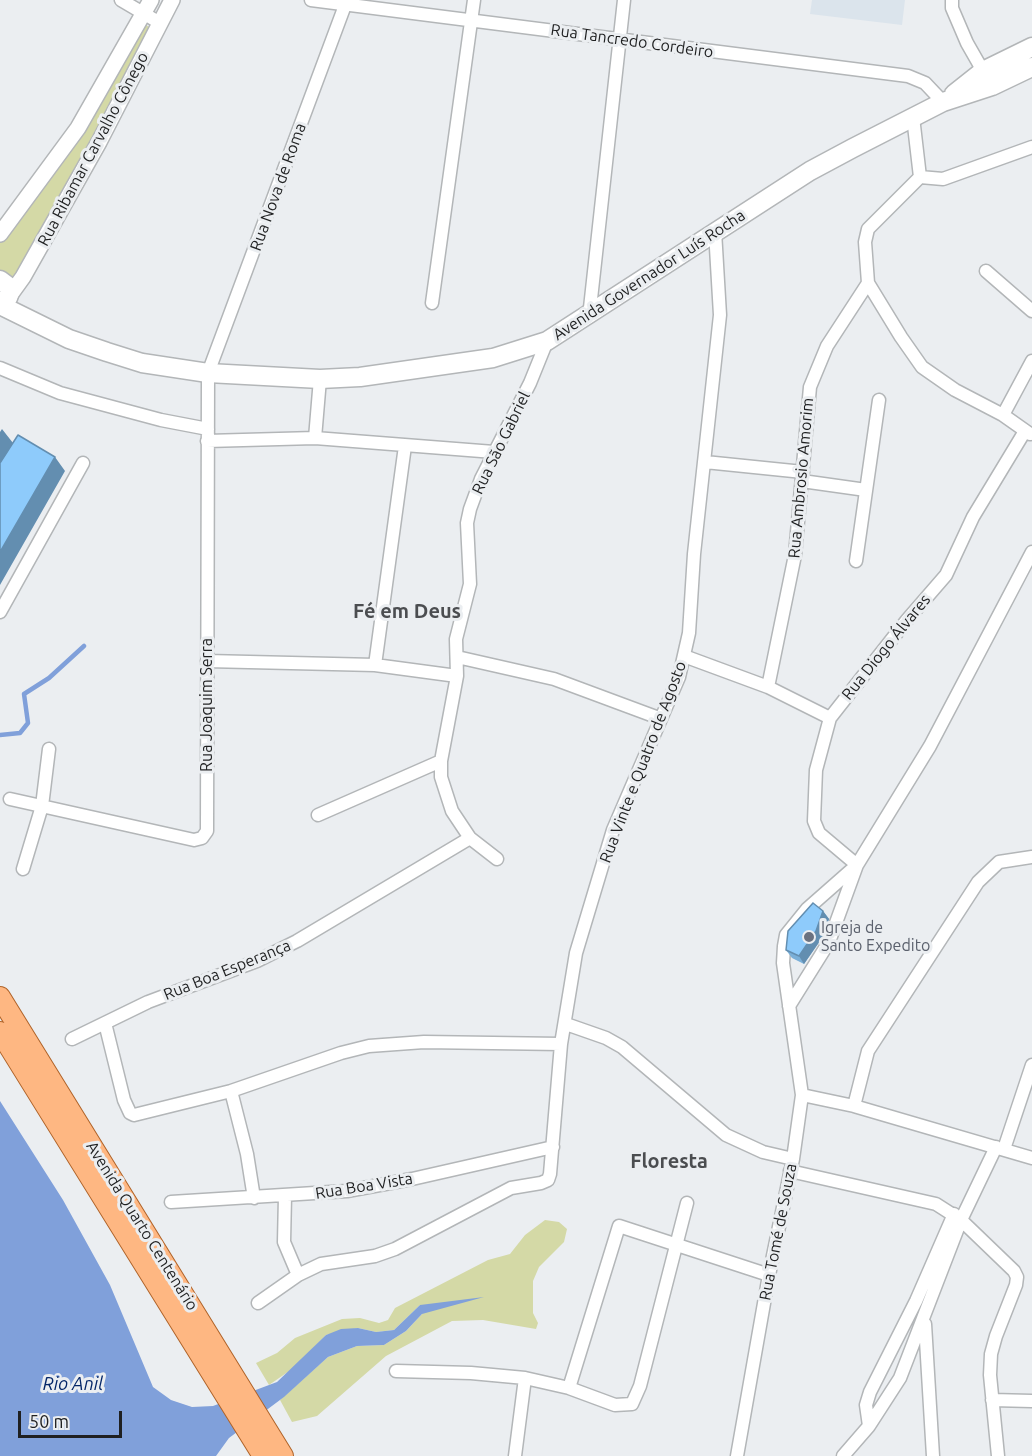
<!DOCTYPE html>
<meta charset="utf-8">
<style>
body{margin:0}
#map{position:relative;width:1032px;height:1456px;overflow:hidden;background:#ebeef1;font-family:Ubuntu,sans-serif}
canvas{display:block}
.scale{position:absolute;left:18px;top:1411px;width:104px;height:27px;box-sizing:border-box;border:3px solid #1f2021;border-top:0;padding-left:8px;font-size:18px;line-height:21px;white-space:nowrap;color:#1f2021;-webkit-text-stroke:4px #ebeef1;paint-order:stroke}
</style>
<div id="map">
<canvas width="1032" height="1456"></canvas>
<div class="scale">50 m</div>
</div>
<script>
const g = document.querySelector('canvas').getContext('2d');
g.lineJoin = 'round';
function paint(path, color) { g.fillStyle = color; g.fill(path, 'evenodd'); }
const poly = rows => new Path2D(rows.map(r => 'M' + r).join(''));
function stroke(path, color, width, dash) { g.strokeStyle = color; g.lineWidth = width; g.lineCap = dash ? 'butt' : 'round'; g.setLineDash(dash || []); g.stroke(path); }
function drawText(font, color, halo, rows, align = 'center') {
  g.font = font + ' Ubuntu,sans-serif'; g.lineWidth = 6; g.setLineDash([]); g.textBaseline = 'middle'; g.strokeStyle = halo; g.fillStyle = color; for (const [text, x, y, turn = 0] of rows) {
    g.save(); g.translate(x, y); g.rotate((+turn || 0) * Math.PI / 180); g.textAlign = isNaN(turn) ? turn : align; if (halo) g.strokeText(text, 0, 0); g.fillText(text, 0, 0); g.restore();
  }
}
paint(poly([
 [812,0,905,0,902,25,810,14]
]), '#dbe4ec');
paint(poly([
 [145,24,150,28,95,139,17,281,0,271,0,243,83,132],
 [545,1220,559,1222,567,1229,564,1242,539,1267,533,1281,533,1313,538,1323,536,1329,483,1320,452,1321,386,1356,317,1416,292,1422,280,1400,309,1374,328,1357,357,1346,384,1345,406,1331,422,1314,420,1305,394,1330,376,1332,358,1328,326,1335,295,1367,269,1385,256,1363,277,1353,295,1338,342,1319,360,1318,379,1323,388,1320,395,1308,488,1260,510,1254,525,1235]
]), '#d4d9a6');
paint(poly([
 [0,1101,63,1200,110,1285,153,1387,171,1400,192,1407,213,1406,277,1382,326,1335,341,1329,358,1328,376,1332,394,1330,420,1305,484,1297,422,1314,406,1331,384,1345,357,1346,328,1357,284,1397,229,1438,216,1456,0,1456]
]), '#80a0da');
stroke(poly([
 [0,735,20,733,28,723,24,694,49,678,84,646]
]), '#80a0da', 4.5);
const minor = poly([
 [121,0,160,23],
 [311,0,908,76,925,83,943,102],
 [952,0,952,8,967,43,983,71],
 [913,117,920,177,868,229,865,242,868,283,901,337,922,367,955,390,1003,415,1030,434],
 [920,177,943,179,1032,147],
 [986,271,1032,311],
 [432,303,474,0],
 [589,317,624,0],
 [0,368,60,393,161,420,208,429],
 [1003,415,1032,361],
 [315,438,320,379],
 [207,441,315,438,494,452],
 [705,462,803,472],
 [802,481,866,490],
 [856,561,879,400],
 [0,612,83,463],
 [684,656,768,687,830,718],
 [457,657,554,679,659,718],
 [207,661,375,665,457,676],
 [375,665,405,446],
 [768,687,795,555,810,387,827,346,868,283],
 [10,799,194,840,202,838,207,831,208,373,347,0],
 [318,815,441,761],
 [497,859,470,838,452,811,441,777,441,761,457,676,456,639,470,584,467,523,470,509,481,479,530,383,547,341],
 [857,865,819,833,814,821,816,770,830,718,907,620,946,575,973,517,1025,431],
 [23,869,42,806,49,749],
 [789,1006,829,942,857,865,930,746,1032,552],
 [105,1023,124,1100,130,1113,134,1115,231,1091,341,1053,369,1046,424,1042,561,1044],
 [566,1024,606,1038,622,1047,726,1135,763,1152,793,1159],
 [72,1039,148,1002,257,961,297,941,470,838],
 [231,1091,247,1154,254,1198],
 [802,1095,854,1106,1032,1158],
 [854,1106,868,1051,978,882,999,862,1032,857],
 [1004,1149,1032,1065],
 [790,1171,936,1204,961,1220,1014,1271,1017,1277,1016,1285,996,1336,991,1354,990,1375,998,1456],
 [285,1196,284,1242,298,1275],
 [171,1202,347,1191,412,1179,553,1147],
 [258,1303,298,1275,321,1264,375,1256,395,1249,511,1188,541,1183,548,1180,550,1174,561,1044,576,953,613,830,679,677,689,633,694,554,720,315,715,231],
 [925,1324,933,1456],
 [396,1371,471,1373,525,1378,569,1388,615,1405,632,1404,640,1386,687,1203],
 [569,1388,619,1226,769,1275],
 [992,1400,1032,1401],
 [869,1426,866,1405,870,1392,916,1301,954,1214],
 [515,1456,525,1378],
 [737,1456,769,1275,793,1159,802,1095,783,963,784,946,786,935,807,909,857,865],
 [843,1456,869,1426,900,1378,961,1220,996,1147]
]);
const tertiary = poly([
 [0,234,78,128,151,0],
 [10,295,23,277,99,142,172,0]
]);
const secondary = poly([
 [954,94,983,71,1032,47],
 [0,280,8,286,10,292,8,298,0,302],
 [0,305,69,339,107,352,142,363,208,373,320,379,360,377,493,358,547,341,810,171,853,148,943,102,992,86,1032,67]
]);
const primary = poly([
 [0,997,283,1456],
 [0,1032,263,1456]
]);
stroke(minor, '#b3b6b8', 15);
stroke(tertiary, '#b3b6b8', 18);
stroke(secondary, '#b3b6b8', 21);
stroke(primary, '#af6329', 22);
stroke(minor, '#fff', 12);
stroke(tertiary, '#fff', 15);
stroke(secondary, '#fff', 18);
stroke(primary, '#feb782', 20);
paint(poly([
 [823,911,829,919,822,938,804,964,792,958,786,950]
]), '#7aafd8');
paint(poly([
 [2,429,13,443,0,464,0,432],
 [55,457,65,471,0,585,0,552],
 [823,911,829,919,822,938,804,964,799,956]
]), '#638eb0');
const building = poly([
 [18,435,55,457,0,552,0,463,18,435],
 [813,903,823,911,816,931,799,956,786,950,788,931,813,903]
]);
paint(building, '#8ecbfb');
stroke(building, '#638eb0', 1.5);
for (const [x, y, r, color] of [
 [809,937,6,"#6b7280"]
]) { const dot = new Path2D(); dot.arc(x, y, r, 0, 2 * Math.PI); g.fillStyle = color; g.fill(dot); stroke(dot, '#ebeef1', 2); }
drawText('16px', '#1f2021', '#ebeef1', [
 ["Rua Tancredo Cordeiro",632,41,8],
 ["Rua Ribamar Carvalho Cônego",93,149,-62],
 ["Rua Nova de Roma",278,187,-70],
 ["Avenida Governador Luís Rocha",649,275,-33],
 ["Rua São Gabriel",501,443,-64],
 ["Rua Ambrosio Amorim",801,478,-85],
 ["Rua Diogo Álvares",886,647,-51],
 ["Rua Joaquim Serra",207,705,-90],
 ["Rua Vinte e Quatro de Agosto",643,762,-69],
 ["Rua Boa Esperança",227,970,-22],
 ["Rua Boa Vista",364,1186,-9],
 ["Avenida Quarto Centenário",142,1226,58],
 ["Rua Tomé de Souza",778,1232,-79]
]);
drawText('16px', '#5b616d', '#ebeef1', [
 ["Igreja de",821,928],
 ["Santo Expedito",821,946]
], 'left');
drawText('italic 18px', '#042668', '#ebeef1', [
 ["Rio Anil",73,1384]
]);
drawText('bold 20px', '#4b4d50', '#ebeef1', [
 ["Fé em Deus",407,611],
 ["Floresta",669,1161]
]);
</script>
